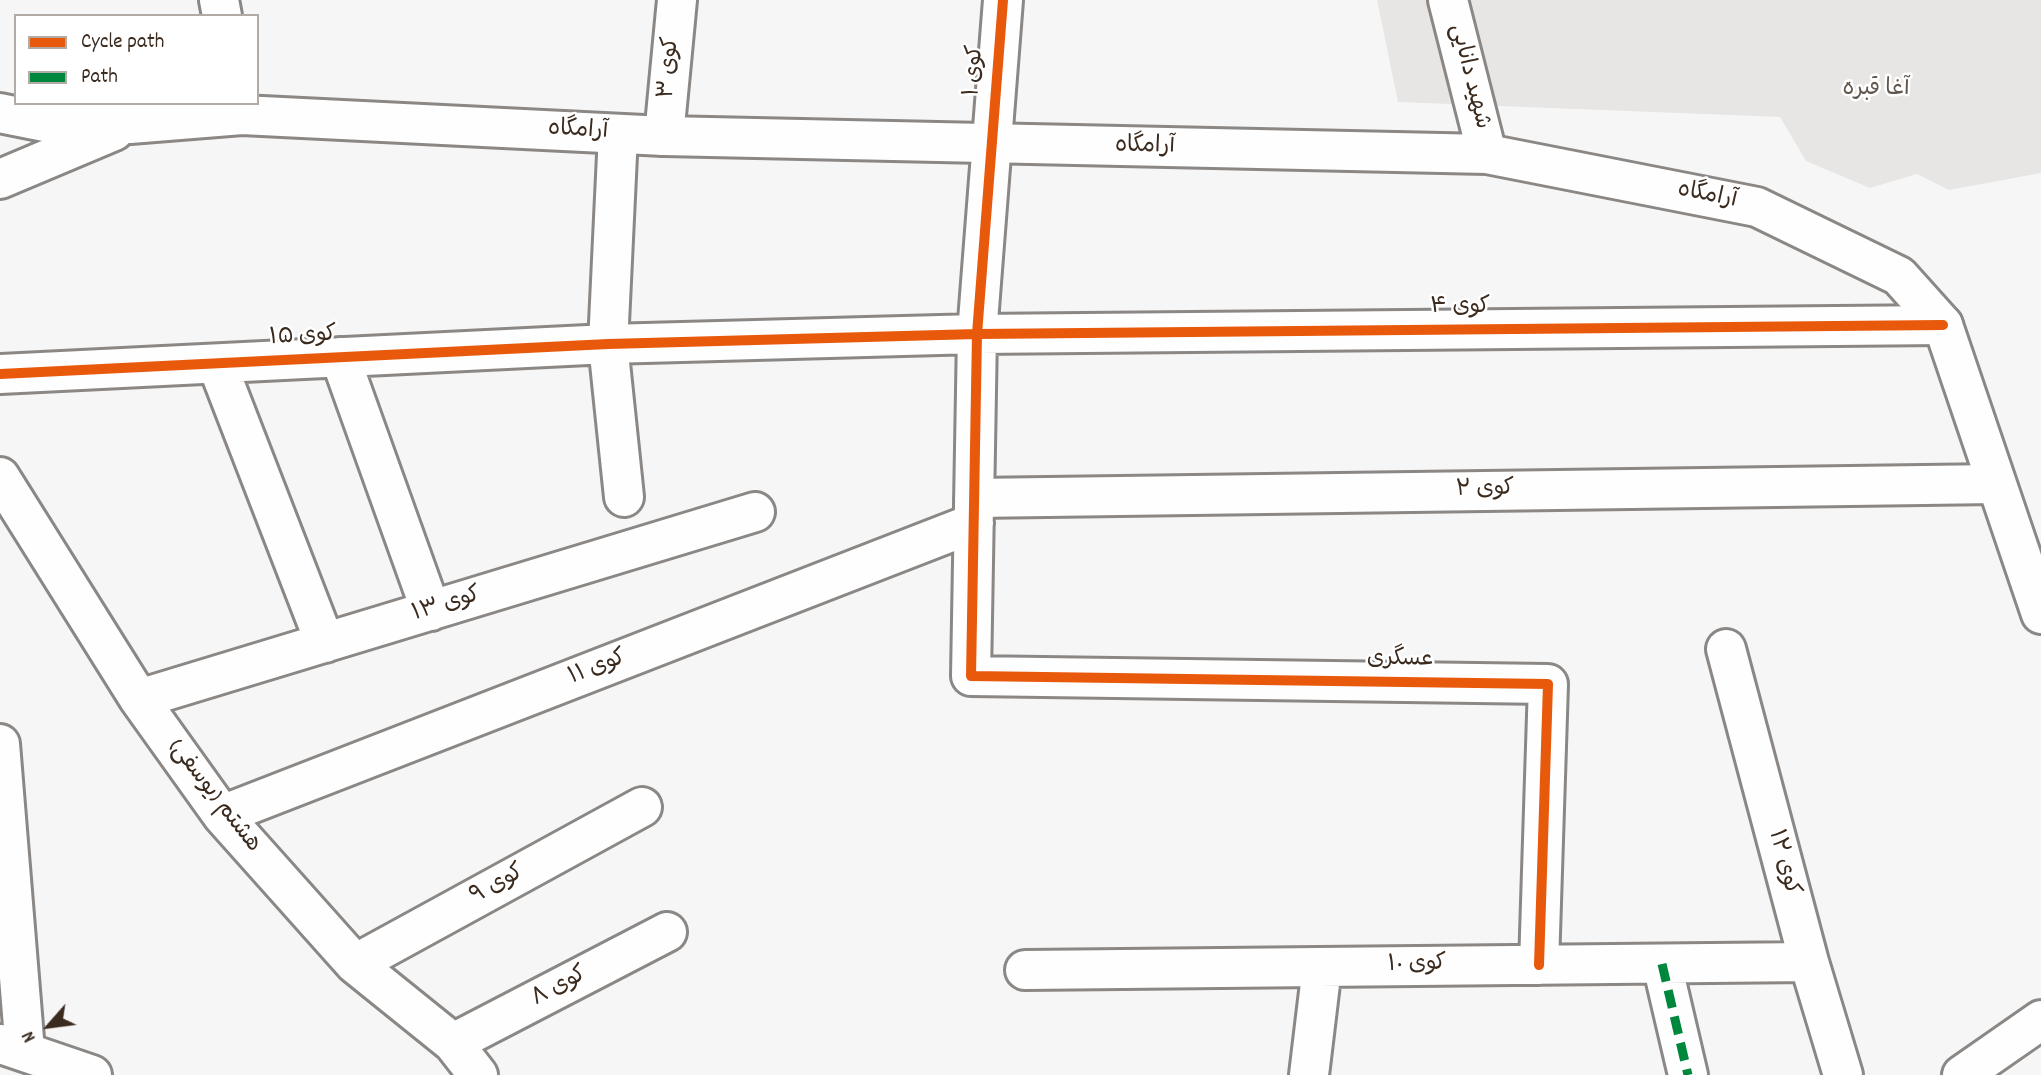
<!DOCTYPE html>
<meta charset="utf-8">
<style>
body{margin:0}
#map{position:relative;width:2041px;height:1075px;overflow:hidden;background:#f7f6f6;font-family:Dekko,sans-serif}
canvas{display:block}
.legend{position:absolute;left:14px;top:14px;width:245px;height:91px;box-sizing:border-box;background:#fff;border:2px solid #b1aaa5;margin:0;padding:9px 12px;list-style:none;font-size:21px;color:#3b2a1e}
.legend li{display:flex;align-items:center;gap:14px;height:35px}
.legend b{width:35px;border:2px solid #b1aaa5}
.north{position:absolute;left:14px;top:991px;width:70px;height:70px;-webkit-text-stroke:5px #fff;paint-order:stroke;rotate:242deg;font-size:19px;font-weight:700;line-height:28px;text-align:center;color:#3b2a1e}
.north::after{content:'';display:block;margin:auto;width:24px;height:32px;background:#3b2a1e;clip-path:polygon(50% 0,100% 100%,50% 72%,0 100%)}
</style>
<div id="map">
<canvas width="2041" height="1075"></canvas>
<ul class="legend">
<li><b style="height:9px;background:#e8590c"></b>Cycle path</li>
<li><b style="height:9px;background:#00873e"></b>Path</li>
</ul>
<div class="north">N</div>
</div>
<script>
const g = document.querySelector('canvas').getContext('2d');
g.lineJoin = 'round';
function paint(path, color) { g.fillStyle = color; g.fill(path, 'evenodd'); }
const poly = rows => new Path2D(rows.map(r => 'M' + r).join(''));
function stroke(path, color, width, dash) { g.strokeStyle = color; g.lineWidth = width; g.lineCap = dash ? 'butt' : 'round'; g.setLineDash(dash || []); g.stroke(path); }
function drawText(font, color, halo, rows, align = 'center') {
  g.font = font + ' Dekko,"Playpen Sans Arabic",sans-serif'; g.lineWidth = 5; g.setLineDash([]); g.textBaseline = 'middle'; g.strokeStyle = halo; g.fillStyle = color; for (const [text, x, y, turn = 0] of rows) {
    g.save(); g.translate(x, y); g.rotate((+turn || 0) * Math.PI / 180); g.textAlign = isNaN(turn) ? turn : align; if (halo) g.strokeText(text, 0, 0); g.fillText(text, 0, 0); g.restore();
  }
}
paint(poly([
 [1377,0,2041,0,2041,173,1949,190,1917,174,1870,188,1806,161,1780,117,1398,102]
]), '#e8e6e4');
const street = poly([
 [219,0,222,16],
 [1003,0,977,334,971,676,1548,684,1539,965],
 [618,134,608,344,624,497],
 [664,136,677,0],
 [340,357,431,611],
 [217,364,325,643],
 [0,374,608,344,977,334,1943,325],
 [0,477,139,699,222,815,355,964,453,1043,478,1075],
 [974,498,1996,484],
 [1726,649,1809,962,1843,1075],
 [139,699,755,512],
 [0,744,25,1051],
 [222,815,974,523],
 [355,964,642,807],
 [1662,964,1688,1075],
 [1025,970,1809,962],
 [453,1043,667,932],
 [1,1044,92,1075],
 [1309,1075,1322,967]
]);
const secondary = poly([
 [1448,0,1487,154],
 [0,113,54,124,130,124,242,115,664,136,1487,154,1757,207,1899,276,1943,325,2041,614],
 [0,179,114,131]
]);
const primary = poly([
 [1962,1075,2041,1020]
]);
stroke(street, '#8b8784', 44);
stroke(secondary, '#8b8784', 44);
stroke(primary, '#8b8784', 44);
stroke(street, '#fefefe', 38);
stroke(secondary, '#fefefe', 38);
stroke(primary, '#fefefe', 38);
stroke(poly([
 [1662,964,1688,1075]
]), '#00873e', 9, [18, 9]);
stroke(poly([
 [1003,0,977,334,971,676,1548,684,1539,965],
 [0,374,608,344,977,334,1943,325]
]), '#e8590c', 10);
drawText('23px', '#3b2a1e', '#fff', [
 ["کوی ۳",671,68,-85],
 ["کوی ۱",976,71,-85],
 ["شهید دانایی",1468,77,76],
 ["آرامگاه",578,132,3],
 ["آرامگاه",1145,148,1],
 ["آرامگاه",1707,197,11],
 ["کوی ۴",1460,309],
 ["کوی ۱۵",303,338,-3],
 ["کوی ۲",1485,491,-1],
 ["کوی ۱۳",447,606,-17],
 ["عسگری",1400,661,1],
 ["کوی ۱۱",598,669,-21],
 ["هشتم (یوسفی)",213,797,52],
 ["کوی ۱۲",1782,863,75],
 ["کوی ۹",498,886,-29],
 ["کوی ۱۰",1417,966,-1],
 ["کوی ۸",560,988,-28]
]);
drawText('23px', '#63564c', '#fff', [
 ["آغا قبره",1876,91]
]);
</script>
